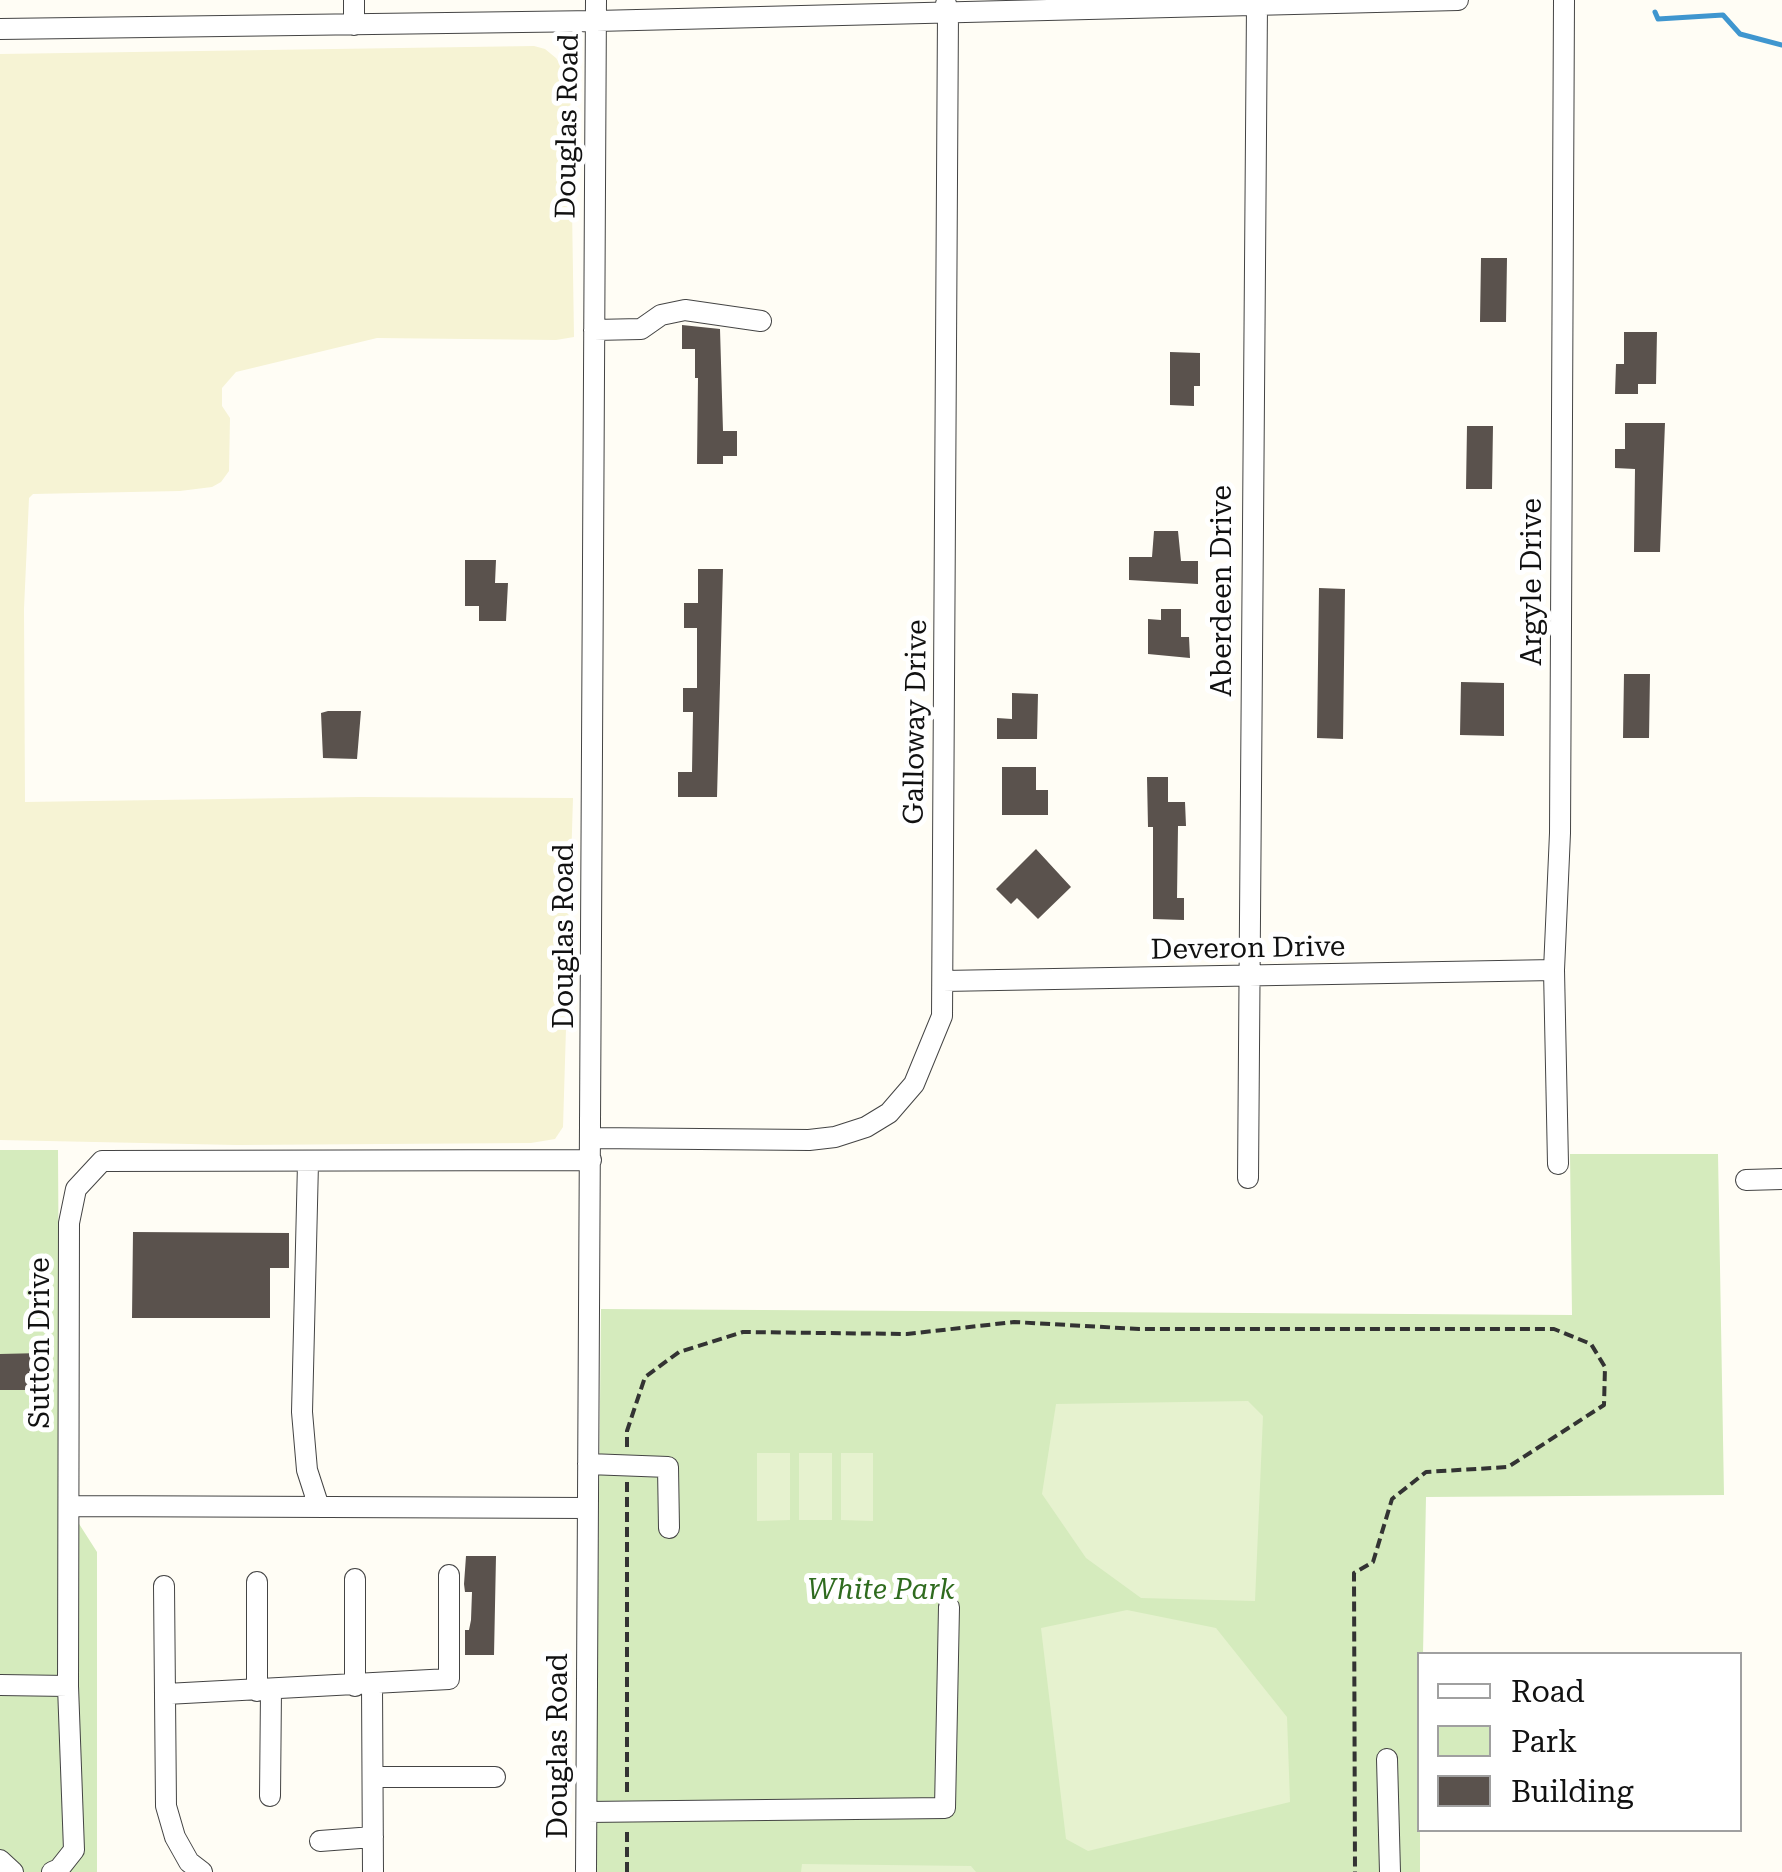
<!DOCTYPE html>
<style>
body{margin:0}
#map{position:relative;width:1782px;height:1872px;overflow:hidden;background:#fffdf5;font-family:"Roboto Serif",serif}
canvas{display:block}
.legend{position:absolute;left:1417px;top:1652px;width:325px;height:180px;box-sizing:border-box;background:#fff;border:2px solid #a0a0a0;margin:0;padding:12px 18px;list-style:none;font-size:30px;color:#111}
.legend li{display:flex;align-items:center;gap:20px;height:50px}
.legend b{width:50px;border:2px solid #a0a0a0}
</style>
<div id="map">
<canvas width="1782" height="1872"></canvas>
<ul class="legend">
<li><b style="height:12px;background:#fff"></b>Road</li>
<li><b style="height:28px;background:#d5ebbd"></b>Park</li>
<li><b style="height:28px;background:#5a524d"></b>Building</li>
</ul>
</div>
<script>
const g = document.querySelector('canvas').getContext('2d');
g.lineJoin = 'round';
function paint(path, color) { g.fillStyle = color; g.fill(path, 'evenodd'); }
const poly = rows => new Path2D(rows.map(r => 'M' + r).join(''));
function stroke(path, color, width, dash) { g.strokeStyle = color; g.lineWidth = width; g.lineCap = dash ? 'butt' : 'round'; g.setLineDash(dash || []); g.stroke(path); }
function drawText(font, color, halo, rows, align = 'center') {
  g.font = font + ' "Roboto Serif",serif'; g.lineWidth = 10; g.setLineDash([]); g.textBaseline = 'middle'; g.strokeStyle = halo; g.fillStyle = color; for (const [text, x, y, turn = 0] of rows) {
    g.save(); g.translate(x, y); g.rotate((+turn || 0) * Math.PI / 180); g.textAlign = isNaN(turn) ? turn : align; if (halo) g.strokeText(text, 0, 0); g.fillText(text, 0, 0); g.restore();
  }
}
paint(poly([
 [534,46,545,49,556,58,570,80,574,337,556,340,377,338,236,372,222,388,222,406,230,418,229,471,221,482,212,487,180,491,33,494,29,498,24,609,25,802,360,797,573,798,563,1127,555,1139,531,1143,237,1145,0,1140,0,54]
]), '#f6f3d4');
paint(poly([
 [0,1150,58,1150,60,1494,97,1552,97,1872,0,1872],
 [1570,1154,1718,1154,1724,1495,1426,1497,1423,1654,1420,1654,1420,1872,595,1872,601,1309,1572,1315]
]), '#d5ebbd');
paint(poly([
 [1248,1401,1263,1416,1255,1601,1141,1598,1086,1558,1042,1494,1056,1404],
 [757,1453,790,1453,790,1520,757,1521],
 [799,1453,832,1453,832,1520,799,1520],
 [841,1453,873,1453,873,1521,841,1520],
 [1127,1610,1216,1628,1287,1717,1290,1802,1088,1851,1066,1839,1041,1628],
 [802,1864,971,1866,976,1872,801,1872]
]), '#e6f2cf');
stroke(poly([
 [1655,12,1658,19,1723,15,1740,34,1782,45]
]), '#3f96cf', 5);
paint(poly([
 [1481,258,1507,258,1506,322,1480,322],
 [682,325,720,329,723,431,737,431,737,456,723,456,723,464,697,464,698,378,695,378,695,349,682,349],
 [1624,332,1657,332,1656,384,1638,384,1638,394,1615,394,1616,364,1624,364],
 [1170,352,1200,353,1200,386,1194,386,1194,406,1170,405],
 [1625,423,1665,423,1660,552,1634,552,1635,469,1615,468,1615,449,1625,449],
 [1467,426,1493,426,1492,489,1466,489],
 [1154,531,1178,531,1181,561,1198,561,1198,584,1129,580,1129,557,1152,557],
 [465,560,496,560,495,583,508,583,506,621,479,621,479,606,465,606],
 [698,569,723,569,717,797,678,797,678,772,692,772,693,712,683,712,683,688,697,688,697,628,684,628,684,603,698,603],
 [1319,588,1345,589,1343,739,1317,738],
 [1161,609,1181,609,1181,637,1189,637,1190,658,1148,654,1148,619,1161,620],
 [1624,674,1650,674,1649,738,1623,738],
 [1461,682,1504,683,1504,736,1460,735],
 [1012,693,1038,694,1037,739,997,739,997,718,1012,719],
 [328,711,361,711,357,759,323,758,321,713],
 [1002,767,1036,767,1036,790,1048,790,1048,815,1002,815],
 [1147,777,1168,777,1168,802,1185,802,1186,826,1178,826,1177,898,1184,898,1184,920,1153,919,1153,827,1148,827],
 [1036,849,1071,887,1038,919,1017,898,1011,904,996,889],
 [133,1232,289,1233,289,1268,270,1268,270,1318,132,1318],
 [42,1353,42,1390,0,1390,0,1354],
 [466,1556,496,1556,494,1655,465,1655,465,1630,469,1630,471,1620,472,1592,465,1592,464,1584]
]), '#5a524d');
const minor = poly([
 [354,25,354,0],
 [0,29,596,21,1458,0],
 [594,330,641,329,661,315,685,310,761,321],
 [943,981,1554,970],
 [592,1138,809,1140,835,1137,866,1127,889,1113,914,1084,942,1016,948,12,946,4],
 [308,1163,302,1412,307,1470,319,1507],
 [1558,1164,1554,970,1560,833,1564,0],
 [1248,1178,1257,4],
 [1746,1180,1782,1179],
 [588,1464,668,1467,669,1528],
 [69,1506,588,1508],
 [355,1579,355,1686],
 [257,1582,257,1691],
 [164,1586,166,1806,175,1837,189,1862,202,1872],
 [0,1685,68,1686,69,1223,76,1189,102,1161,591,1160],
 [372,1685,373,1872],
 [166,1694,449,1679,449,1575],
 [1387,1759,1390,1872],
 [373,1777,495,1777],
 [270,1796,271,1690],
 [587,1812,945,1808,949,1607],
 [320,1841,373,1837],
 [0,1860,13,1872],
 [52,1872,59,1869,74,1850,68,1686],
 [586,1872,596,0]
]);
stroke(minor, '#444', 22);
stroke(poly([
 [627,1447,627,1431,645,1377,679,1352,743,1332,907,1334,1014,1322,1139,1329,1554,1329,1591,1344,1605,1367,1604,1405,1508,1467,1426,1472,1392,1499,1373,1562,1354,1573,1355,1872],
 [627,1482,627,1792],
 [627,1832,627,1872]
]), '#333', 4, [10, 5]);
stroke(minor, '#fff', 20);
drawText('28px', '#111', '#fff', [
 ["Douglas Road",568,126,-89],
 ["Argyle Drive",1533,582,-90],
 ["Aberdeen Drive",1223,591,-90],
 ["Galloway Drive",916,722,-89],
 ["Douglas Road",565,936,-90],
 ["Deveron Drive",1248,949,-1],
 ["Sutton Drive",41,1343,-90],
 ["Douglas Road",559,1746,-90]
]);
drawText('italic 28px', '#2f6b1f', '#fff', [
 ["White Park",881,1591]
]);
</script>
